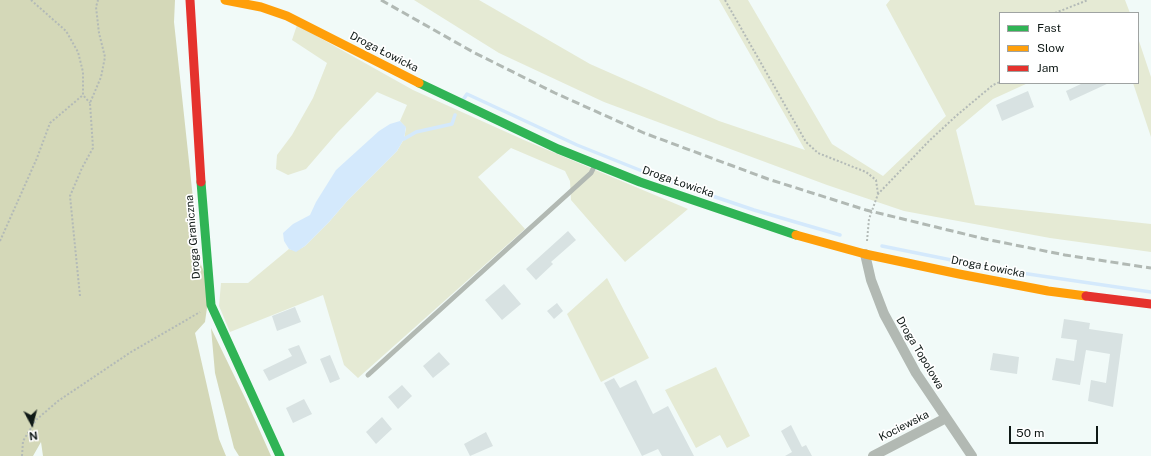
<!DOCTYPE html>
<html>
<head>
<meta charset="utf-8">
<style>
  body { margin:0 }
  #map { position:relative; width:1151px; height:456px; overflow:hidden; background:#f1faf8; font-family:"Public Sans",sans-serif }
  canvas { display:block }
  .legend { position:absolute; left:999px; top:12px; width:140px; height:72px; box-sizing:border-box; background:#fff; border:1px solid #9fa3a2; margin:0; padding:5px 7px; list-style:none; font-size:12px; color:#0f1916 }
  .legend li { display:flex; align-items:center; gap:8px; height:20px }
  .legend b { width:20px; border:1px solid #9fa3a2 }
  .north { position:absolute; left:12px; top:404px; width:40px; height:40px; -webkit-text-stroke:3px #fff; paint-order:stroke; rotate:173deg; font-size:11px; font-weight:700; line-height:16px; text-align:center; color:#0f1916 }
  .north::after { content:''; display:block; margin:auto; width:14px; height:18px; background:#0f1916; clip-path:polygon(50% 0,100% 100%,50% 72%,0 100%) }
  .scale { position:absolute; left:1009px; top:426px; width:89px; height:18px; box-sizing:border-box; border:2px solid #0f1916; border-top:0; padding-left:5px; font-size:12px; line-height:14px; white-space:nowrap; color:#0f1916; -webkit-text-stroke:3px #fff; paint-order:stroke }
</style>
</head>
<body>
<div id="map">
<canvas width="1151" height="456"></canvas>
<ul class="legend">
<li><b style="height:5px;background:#30b455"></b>Fast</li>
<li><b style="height:5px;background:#ff9f0a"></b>Slow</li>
<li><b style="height:5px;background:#e5322d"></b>Jam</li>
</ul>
<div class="north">N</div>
<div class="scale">50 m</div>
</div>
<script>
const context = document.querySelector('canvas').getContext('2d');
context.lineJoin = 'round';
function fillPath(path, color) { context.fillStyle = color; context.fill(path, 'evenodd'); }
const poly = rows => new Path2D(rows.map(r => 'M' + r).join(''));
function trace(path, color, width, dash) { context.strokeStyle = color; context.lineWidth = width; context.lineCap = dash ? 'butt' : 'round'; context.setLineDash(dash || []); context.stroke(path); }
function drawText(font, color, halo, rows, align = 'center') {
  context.font = font + ' "Public Sans",sans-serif'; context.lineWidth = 3.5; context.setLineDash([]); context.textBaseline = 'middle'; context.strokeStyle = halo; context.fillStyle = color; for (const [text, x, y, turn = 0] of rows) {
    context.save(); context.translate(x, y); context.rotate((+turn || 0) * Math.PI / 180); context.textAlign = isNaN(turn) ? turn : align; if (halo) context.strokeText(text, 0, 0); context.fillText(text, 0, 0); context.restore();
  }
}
fillPath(poly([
  [414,0,479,0,590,64,719,121,805,150,719,0,748,0,832,144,883,176,946,116,886,5,890,0,1125,0,1130,13,1000,13,1000,83,1028,83,993,99,956,130,975,205,1151,224,1151,252,1050,238,904,211,827,185,604,102,499,53],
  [297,25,413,90,524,140,688,209,625,262,571,200,570,181,565,171,511,148,478,177,525,229,358,378,344,365,323,295,230,332,219,306,221,283,248,283,289,249,296,251,305,246,329,222,348,200,397,151,404,139,406,128,400,121,407,105,377,92,337,133,306,169,288,175,276,169,277,155,292,135,313,98,327,63,292,40],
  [1138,38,1151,77,1151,137,1133,83,1138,83],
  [607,278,649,358,601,382,567,314],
  [716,367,750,436,727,448,720,435,696,448,665,390]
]), '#e5ead4');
fillPath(poly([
  [0,0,175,0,174,22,194,208,193,246,210,286,205,322,195,333,219,439,226,456,43,456,41,442,33,456,0,456],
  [211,328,247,402,271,456,239,456,234,448,215,373]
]), '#d4d8b8');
fillPath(poly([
  [400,121,406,127,404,139,397,151,348,200,329,222,305,246,296,252,289,249,284,241,283,233,293,224,310,215,316,202,336,170,379,131,390,124]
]), '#d4e9fc');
trace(poly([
  [463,100,467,94,577,145,662,179,754,210,840,235],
  [404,139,416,132,452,124,455,115],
  [882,246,1001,270,1151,292]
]), '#d4e9fc', 3.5);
fillPath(poly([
  [1083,83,1109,83,1070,101,1066,91],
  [1028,91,1034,107,1002,121,996,105],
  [568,231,576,240,551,262,553,264,536,280,526,269],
  [504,284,521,304,502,320,485,300],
  [557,303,563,311,554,319,547,311],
  [295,307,301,322,277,331,272,316],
  [1064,319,1090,323,1089,329,1123,334,1113,407,1088,401,1091,380,1106,383,1110,354,1086,350,1080,385,1052,380,1056,358,1074,361,1077,340,1061,338],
  [299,345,307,363,269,381,263,370,292,356,288,349],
  [439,352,450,364,433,378,423,366],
  [993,353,1019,357,1017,374,990,370],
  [330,355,340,379,330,383,320,359],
  [614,378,620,388,636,380,653,414,668,406,694,456,662,456,658,449,642,456,604,383],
  [402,385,412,396,398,409,388,397],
  [304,399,312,414,293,423,286,408],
  [382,417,392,429,376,444,366,432],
  [791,425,802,447,806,445,812,456,785,456,792,452,781,431],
  [486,432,493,446,470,456,464,444]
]), '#d8e2e2');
trace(poly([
  [31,0,66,31,78,52,83,72,83,95,90,103],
  [725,0,806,142,818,153,866,172,876,180,878,194],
  [1055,13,1088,0],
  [0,241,37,158,50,123,83,95],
  [867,241,869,219,878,194,929,141,956,116,993,85,1000,82],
  [80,296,70,196,82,168,93,148,90,103,101,77,105,57,99,33,96,7,98,0],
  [22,456,23,441,36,420,58,401,131,352,200,312]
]), '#b3bab7', 2, [2, 2]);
trace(poly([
  [368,375,591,173,595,165]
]), '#b2b9b3', 5);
trace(poly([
  [865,254,871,280,884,314,916,373,972,456],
  [873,456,946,418]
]), '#b2b9b3', 10);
trace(poly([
  [419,83,558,149,640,182,796,235],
  [201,182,211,305,280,456]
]), '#30b455', 9);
trace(poly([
  [225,0,261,7,287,16,419,83],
  [796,235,865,254,959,274,1048,291,1086,296]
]), '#ff9f0a', 9);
trace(poly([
  [190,0,201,182],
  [1086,296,1151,304]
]), '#e5322d', 9);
trace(poly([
  [381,0,473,52,555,93,644,133,768,179,866,210,985,239,1065,255,1151,268]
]), '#b1b9b4', 3, [8, 4]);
drawText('11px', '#0f1916', '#fff', [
  ["Droga Łowicka",384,52,27],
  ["Droga Łowicka",678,182,19],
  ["Droga Graniczna",193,237,-95],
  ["Droga Łowicka",988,267,11],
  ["Droga Topolowa",920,353,59],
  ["Kociewska",904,426,-27]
]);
</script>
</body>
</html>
